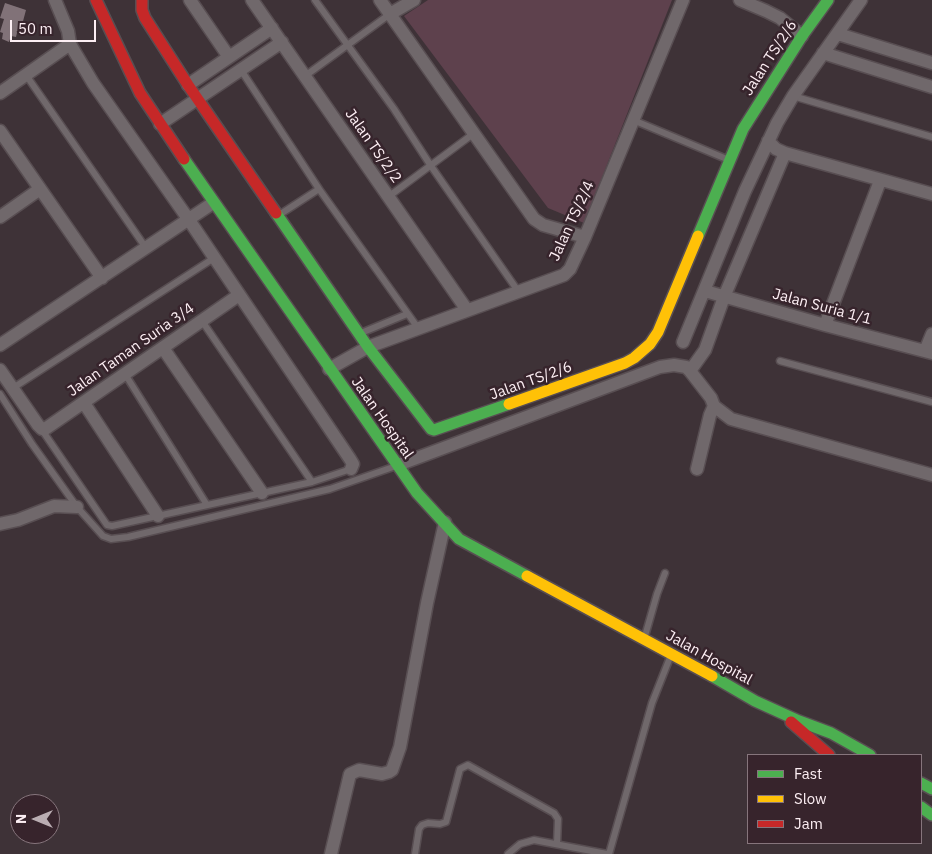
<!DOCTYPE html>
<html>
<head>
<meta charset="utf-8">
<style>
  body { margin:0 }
  #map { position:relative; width:932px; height:854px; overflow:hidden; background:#3e3237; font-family:"IBM Plex Sans",sans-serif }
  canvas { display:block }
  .legend { position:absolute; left:747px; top:754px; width:175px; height:90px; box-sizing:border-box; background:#37242c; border:1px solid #86757c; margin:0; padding:6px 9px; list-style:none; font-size:15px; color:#fdeff4 }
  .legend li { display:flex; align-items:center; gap:10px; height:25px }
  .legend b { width:25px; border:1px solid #86757c }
  .north { position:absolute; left:10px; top:794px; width:50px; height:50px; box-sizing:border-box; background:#37242c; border:1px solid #86757c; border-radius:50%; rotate:270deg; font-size:14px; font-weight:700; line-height:20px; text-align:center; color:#fdeff4 }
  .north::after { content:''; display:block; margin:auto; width:18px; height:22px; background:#baadb2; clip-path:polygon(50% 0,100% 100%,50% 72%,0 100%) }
  .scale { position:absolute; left:10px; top:20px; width:86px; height:22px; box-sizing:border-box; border:2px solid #fdeff4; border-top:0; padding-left:6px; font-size:15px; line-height:18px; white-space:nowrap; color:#fdeff4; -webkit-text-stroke:4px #37242c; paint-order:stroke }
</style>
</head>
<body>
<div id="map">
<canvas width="932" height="854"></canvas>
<ul class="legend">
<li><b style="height:6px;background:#4caf50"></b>Fast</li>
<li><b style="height:6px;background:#ffc107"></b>Slow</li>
<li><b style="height:6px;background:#c62828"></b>Jam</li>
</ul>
<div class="north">N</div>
<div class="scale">50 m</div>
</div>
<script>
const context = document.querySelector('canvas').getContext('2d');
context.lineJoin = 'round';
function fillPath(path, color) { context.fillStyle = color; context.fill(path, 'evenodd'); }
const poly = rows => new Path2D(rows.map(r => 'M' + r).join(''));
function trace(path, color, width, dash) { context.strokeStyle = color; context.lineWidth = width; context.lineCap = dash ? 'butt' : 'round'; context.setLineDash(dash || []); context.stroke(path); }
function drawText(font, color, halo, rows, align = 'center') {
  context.font = font + ' "IBM Plex Sans",sans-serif'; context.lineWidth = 5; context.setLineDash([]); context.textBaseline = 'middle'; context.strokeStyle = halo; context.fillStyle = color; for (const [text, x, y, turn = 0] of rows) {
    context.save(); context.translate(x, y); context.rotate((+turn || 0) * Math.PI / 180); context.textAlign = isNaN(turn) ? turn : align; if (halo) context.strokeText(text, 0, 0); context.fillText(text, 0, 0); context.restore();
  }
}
fillPath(poly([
  [428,0,672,0,584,223,548,208,404,16]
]), '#5e414d');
fillPath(poly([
  [5,3,26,10,22,25,19,24,16,37,11,36,9,42,2,39,3,33,0,32,4,19,0,18]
]), '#817278');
const lane = poly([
  [315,0,394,109,431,166,518,291],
  [241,70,319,189,418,328],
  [26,75,146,248],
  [305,76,390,14],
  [793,96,932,137],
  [633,120,729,160],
  [388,197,473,134],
  [279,215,319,189],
  [202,321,312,482],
  [361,333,407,314],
  [780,361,932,402],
  [125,374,207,505],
  [13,388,214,258],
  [0,394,32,444,77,507,103,536,111,539,128,537,330,489,396,466],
  [42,430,107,525,112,526,312,482,351,469],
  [645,636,657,594,665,573],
  [415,854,419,829,422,825,428,823,440,824,446,822,460,769,468,765,554,813,558,819,557,844],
  [508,854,520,844,534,840,607,854],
  [609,854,652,703,671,655]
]);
const street = poly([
  [55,0,68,31,70,44,93,83,189,220,350,459,353,464,351,469],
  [190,0,229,57],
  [252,0,467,310],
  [380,0,534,219,543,225,585,237],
  [740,0,766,11,780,18,802,36],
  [390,14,414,0],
  [838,34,932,63],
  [823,53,932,87],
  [188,85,272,28],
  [0,93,70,44],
  [160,124,282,42],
  [0,131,102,278],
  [768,141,776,149,785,153,932,194],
  [0,217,40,189],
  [705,291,825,325,932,353],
  [825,325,880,181],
  [683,342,745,191,777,123,793,96,861,0],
  [0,345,213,203],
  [163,348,262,493],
  [925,351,932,334],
  [329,369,368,347,564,275,570,269,585,237,683,0],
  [0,370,38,425,42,429,45,429,239,295],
  [690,371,705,350,724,297,785,153],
  [84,403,158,516],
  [398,465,660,367,674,365,686,367,690,371,711,398,714,406,731,419,932,475],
  [697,469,710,415,714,406],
  [0,524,18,520,54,506,77,507],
  [331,854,350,774,359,770,382,774,389,772,392,770,400,747,427,603,445,522]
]);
const fast = poly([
  [184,159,417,493,459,539,527,576],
  [276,213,368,347,431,429,434,430,509,404],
  [698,236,743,129,802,36,828,0],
  [712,676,755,701,799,721,831,733,870,755],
  [921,783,932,789],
  [921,807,932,815]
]);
const slow = poly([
  [509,404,625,363,634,358,650,344,658,332,698,236],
  [527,576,712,676]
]);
const jam = poly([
  [96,0,140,93,184,159],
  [142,0,142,10,145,18,188,85,276,213],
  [791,722,829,755]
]);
trace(lane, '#584e52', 9);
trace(street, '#584e52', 15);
trace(fast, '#584e52', 14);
trace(slow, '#584e52', 14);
trace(jam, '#584e52', 14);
trace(lane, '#70686b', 6);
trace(street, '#70686b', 12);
trace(fast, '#4caf50', 11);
trace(slow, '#ffc107', 11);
trace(jam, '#c62828', 11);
drawText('15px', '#fdeff4', '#37242c', [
  ["Jalan TS/2/6",770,58,-57],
  ["Jalan TS/2/2",373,146,55],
  ["Jalan TS/2/4",572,221,-65],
  ["Jalan Suria 1/1",822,307,15],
  ["Jalan Taman Suria 3/4",131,350,-35],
  ["Jalan TS/2/6",531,381,-20],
  ["Jalan Hospital",382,418,55],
  ["Jalan Hospital",709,658,29]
]);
</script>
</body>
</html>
